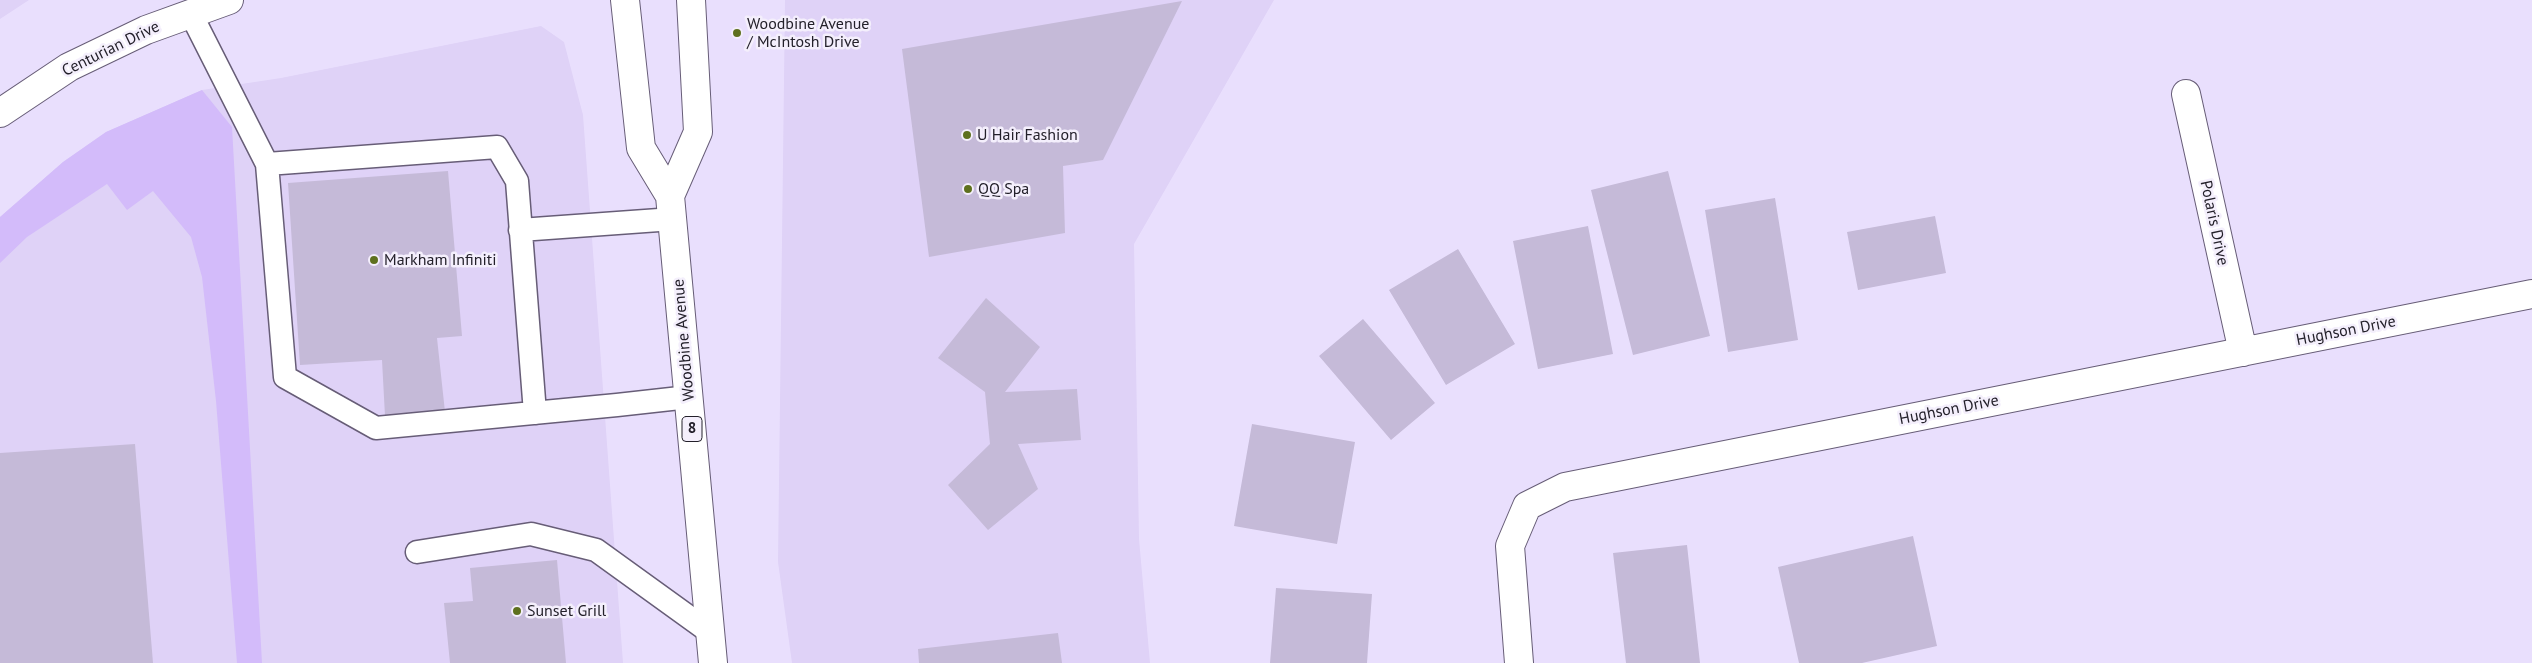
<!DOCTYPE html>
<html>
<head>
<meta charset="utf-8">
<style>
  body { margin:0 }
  canvas { display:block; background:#e9dffd }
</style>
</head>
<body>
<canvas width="2532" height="663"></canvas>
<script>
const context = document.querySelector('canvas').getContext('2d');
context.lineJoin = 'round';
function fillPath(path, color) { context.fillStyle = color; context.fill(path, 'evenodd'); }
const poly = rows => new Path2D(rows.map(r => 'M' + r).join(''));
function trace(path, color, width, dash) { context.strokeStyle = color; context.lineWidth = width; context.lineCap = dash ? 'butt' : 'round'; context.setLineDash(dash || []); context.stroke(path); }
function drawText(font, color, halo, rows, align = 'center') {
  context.font = font + ' "PT Sans",sans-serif'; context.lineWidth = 5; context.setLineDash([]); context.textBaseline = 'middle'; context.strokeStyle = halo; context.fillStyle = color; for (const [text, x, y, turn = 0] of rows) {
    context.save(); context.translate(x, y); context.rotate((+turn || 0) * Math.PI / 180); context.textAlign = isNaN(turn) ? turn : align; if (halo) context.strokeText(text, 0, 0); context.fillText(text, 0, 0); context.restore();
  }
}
fillPath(poly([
  [0,0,29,0,0,19],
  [785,0,1274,0,1134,244,1139,539,1150,663,792,663,778,562],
  [541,26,564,42,583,115,623,663,0,663,0,217,63,162,106,132,202,90,281,78]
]), '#dfd2f7');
fillPath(poly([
  [202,90,232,127,262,663,237,663,216,401,202,277,191,237,153,191,127,210,107,184,27,237,0,263,0,217,63,162,106,132]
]), '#d3bbfa');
fillPath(poly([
  [1182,1,1103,160,1063,166,1065,233,929,257,902,49],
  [448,171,462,336,437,338,445,412,385,416,382,360,300,365,288,183],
  [1668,171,1710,336,1633,355,1591,190],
  [1775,198,1798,340,1728,352,1705,210],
  [1935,216,1946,273,1858,290,1847,232],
  [1588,226,1613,354,1538,369,1513,241],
  [1458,249,1515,344,1446,385,1389,290],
  [986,298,1040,347,1005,392,1077,389,1081,440,1018,444,1038,489,988,530,948,485,990,444,985,392,938,358],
  [1363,319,1435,403,1391,440,1319,356],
  [1252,424,1355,442,1337,544,1234,526],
  [135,444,153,663,0,663,0,453],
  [1913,536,1937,646,1862,663,1799,663,1778,567],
  [1687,545,1700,663,1626,663,1613,553],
  [557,560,566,663,450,663,444,603,473,601,470,568],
  [1276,588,1372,594,1367,663,1270,663],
  [1058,633,1062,663,919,663,918,649]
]), '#c5bad8');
const service = poly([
  [191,14,267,164],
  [520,230,673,219],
  [535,413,517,181,497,147,267,164,285,377,376,428,617,405,689,397],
  [417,552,531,534,596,550,711,633]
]);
const minor = poly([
  [2186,94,2243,352],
  [1519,663,1510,546,1527,506,1565,487,2532,294]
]);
const tertiary = poly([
  [0,113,69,67,146,30,229,0]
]);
const primary = poly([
  [625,0,641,148,670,196,713,663],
  [670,196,698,132,691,0]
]);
trace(service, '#675d77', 25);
trace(minor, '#675d77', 30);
trace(tertiary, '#675d77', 30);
trace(primary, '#675d77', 30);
trace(service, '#fff', 22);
trace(minor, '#fff', 28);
trace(tertiary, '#fff', 28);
trace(primary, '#fff', 28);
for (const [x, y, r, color] of [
  [737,33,5,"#5e701e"],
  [967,135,5,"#5e701e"],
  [968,189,5,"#5e701e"],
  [374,260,5,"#5e701e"],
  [517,611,5,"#5e701e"]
]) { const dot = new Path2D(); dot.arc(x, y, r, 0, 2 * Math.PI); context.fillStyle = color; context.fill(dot); trace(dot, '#f4effc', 2); }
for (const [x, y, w] of [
  [692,429,20]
]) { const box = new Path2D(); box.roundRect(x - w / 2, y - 12.5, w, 25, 4); context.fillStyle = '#f4effc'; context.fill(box); trace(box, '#23202a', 1); }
drawText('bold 15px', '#23202a', null, [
  ["8",692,429]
]);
drawText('16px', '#23202a', '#f4effc', [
  ["Woodbine Avenue",747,24],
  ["/ McIntosh Drive",747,42],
  ["U Hair Fashion",977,135],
  ["QQ Spa",978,189],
  ["Markham Infiniti",384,260],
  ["Sunset Grill",527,611]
], 'left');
drawText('16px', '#23202a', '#f4effc', [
  ["Centurian Drive",111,49,-26],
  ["Polaris Drive",2214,223,78],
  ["Hughson Drive",2346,331,-11],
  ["Woodbine Avenue",684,340,-95],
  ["Hughson Drive",1949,410,-11]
]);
</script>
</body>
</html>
